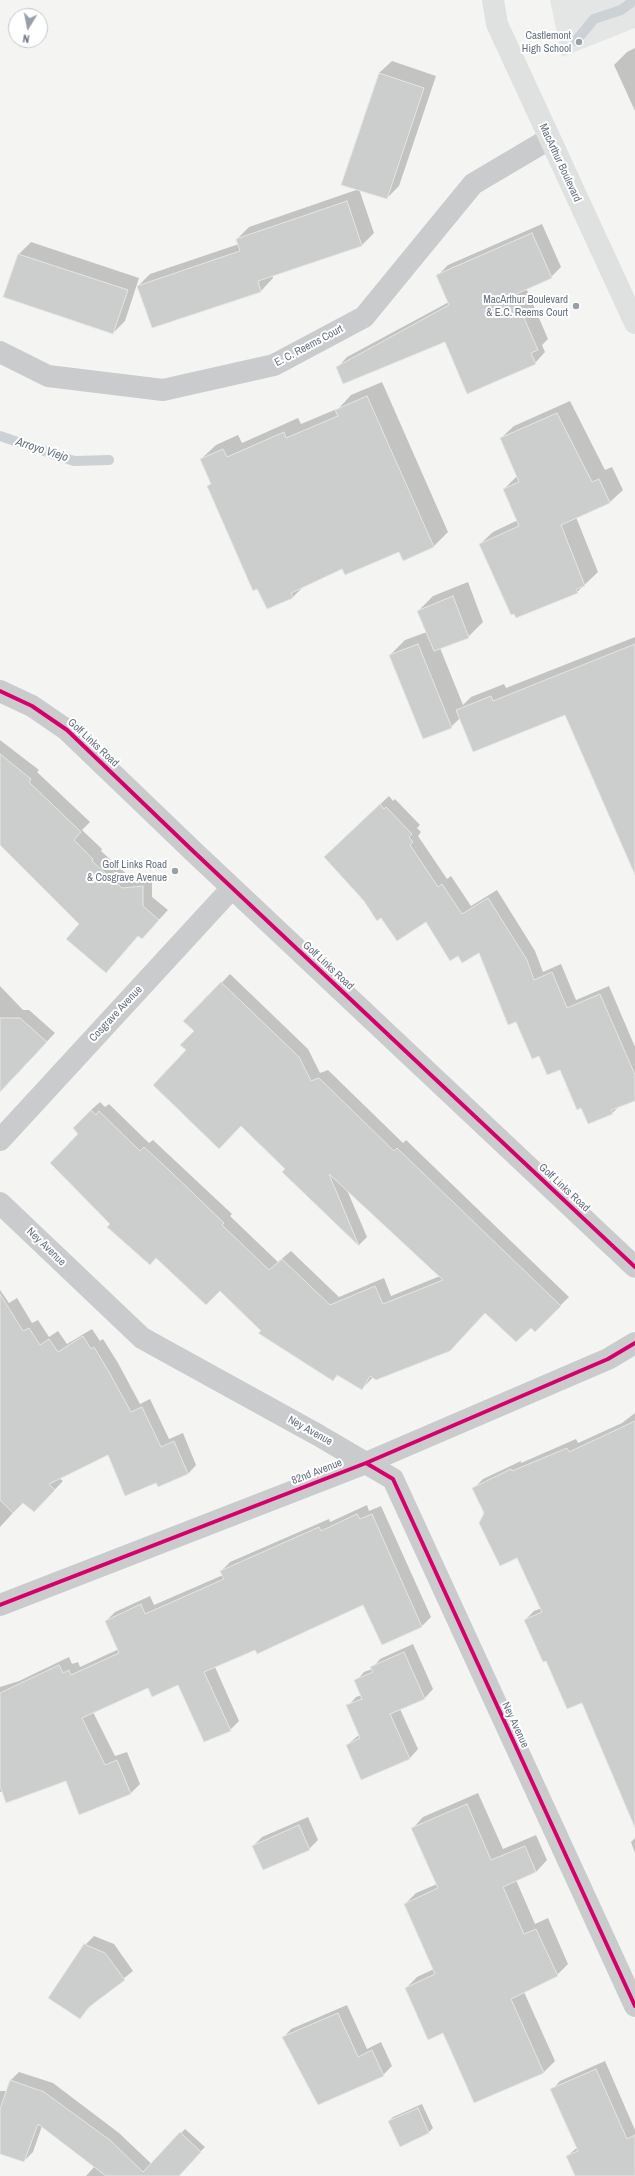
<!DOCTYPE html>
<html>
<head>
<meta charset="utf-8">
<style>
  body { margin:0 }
  #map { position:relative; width:635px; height:2176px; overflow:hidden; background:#f4f5f3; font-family:"Archivo Narrow",sans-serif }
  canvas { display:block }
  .north { position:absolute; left:8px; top:8px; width:40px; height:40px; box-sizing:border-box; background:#fff; border:1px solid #c2c7cd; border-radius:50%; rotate:190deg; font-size:11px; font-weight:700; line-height:16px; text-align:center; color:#667281 }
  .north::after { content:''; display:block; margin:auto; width:14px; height:18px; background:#98a0a9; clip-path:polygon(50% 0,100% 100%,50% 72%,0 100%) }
</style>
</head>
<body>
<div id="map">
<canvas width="635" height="2176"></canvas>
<div class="north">N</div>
</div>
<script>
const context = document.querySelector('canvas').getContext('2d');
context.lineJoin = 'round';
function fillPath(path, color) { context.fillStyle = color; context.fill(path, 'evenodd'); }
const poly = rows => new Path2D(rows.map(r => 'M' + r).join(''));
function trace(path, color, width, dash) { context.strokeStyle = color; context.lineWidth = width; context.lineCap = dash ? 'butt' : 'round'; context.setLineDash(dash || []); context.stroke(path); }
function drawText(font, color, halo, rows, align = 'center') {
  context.font = font + ' "Archivo Narrow",sans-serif'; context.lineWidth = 4; context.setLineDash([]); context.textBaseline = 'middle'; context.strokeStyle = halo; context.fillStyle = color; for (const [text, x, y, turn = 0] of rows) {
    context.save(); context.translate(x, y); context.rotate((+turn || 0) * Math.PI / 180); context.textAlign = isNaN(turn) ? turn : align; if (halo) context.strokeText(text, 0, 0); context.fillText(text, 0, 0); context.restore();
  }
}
fillPath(poly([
  [550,0,635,0,635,28,562,57]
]), '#e4e6e6');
fillPath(poly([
  [635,48,635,111,614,65,627,52],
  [392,61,436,76,399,186,387,198,379,73],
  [359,189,374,233,362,245,272,275,273,278,261,291,152,327,138,286,150,274,239,244,237,239,249,227],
  [542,224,561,267,551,277,526,288,548,339,542,345,545,352,535,363,445,341,337,368,347,357,449,302,438,275,448,265],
  [31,242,139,278,125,321,113,333,5,297,19,254],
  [382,382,448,532,433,547,399,550,342,568,303,587,293,597,267,608,208,486,212,483,201,459,216,445,238,435,242,443,298,418,301,424,339,408,351,395],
  [570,401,605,470,612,467,623,490,610,502,576,517,598,572,577,592,480,544,493,532,518,520,504,489,517,476,501,438,514,426],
  [468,582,483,622,468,637,440,648,463,705,471,697,504,684,506,688,635,637,635,839,565,713,460,718,451,727,390,655,405,640,427,632,418,611,433,596],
  [0,740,39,770,37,772,90,822,82,830,102,849,101,851,132,879,152,877,152,897,168,910,142,938,139,935,106,972,81,924,0,844],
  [389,796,393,801,395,799,420,825,417,828,421,832,418,836,447,879,451,876,471,906,497,890,535,951,543,972,561,964,576,1000,609,986,635,1047,635,1100,620,1106,612,1113,561,1068,539,1055,479,951,459,955,426,921,334,848],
  [230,974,308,1049,320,1073,328,1070,403,1143,406,1140,569,1297,535,1330,531,1326,485,1312,373,1377,362,1389,338,1375,333,1380,262,1331,220,1290,157,1257,112,1224,80,1134,91,1110,100,1102,105,1107,109,1104,149,1143,153,1140,232,1214,230,1216,278,1262,291,1251,339,1297,384,1278,391,1296,440,1276,347,1190,367,1237,359,1245,283,1172,287,1169,187,1050,195,1031,185,1021],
  [0,986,23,1010,29,1010,55,1033,14,1076,0,1079],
  [0,1290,9,1303,17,1298,32,1323,38,1320,49,1337,58,1331,67,1344,92,1329,100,1341,103,1339,118,1363,140,1404,150,1399,169,1439,183,1433,196,1465,188,1474,157,1481,108,1454,59,1478,63,1481,34,1511,23,1502,0,1527],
  [635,1413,635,1825,583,1702,547,1660,525,1620,534,1611,542,1608,518,1556,485,1513,474,1488,483,1479,521,1461,521,1463,576,1439,578,1443,622,1423],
  [367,1505,369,1511,381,1506,431,1617,422,1626,382,1644,364,1604,215,1667,239,1721,230,1730,178,1684,148,1687,93,1712,115,1756,127,1752,140,1784,131,1793,80,1814,67,1780,0,1792,0,1687,19,1681,69,1657,72,1664,78,1662,80,1667,119,1649,106,1621,115,1612,150,1596,154,1605,223,1575,221,1571,230,1562,329,1519,330,1522],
  [413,1644,433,1689,425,1698,400,1709,418,1749,410,1758,362,1779,347,1745,360,1734,348,1706,356,1697,362,1695,356,1681,364,1672,372,1669,380,1659],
  [478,1793,503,1849,536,1835,547,1860,536,1872,516,1880,535,1924,548,1918,568,1964,557,1975,524,1992,555,2061,544,2072,475,2102,444,2032,406,1988,417,1977,434,1969,405,1904,416,1893,437,1884,412,1829,423,1817],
  [308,1817,318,1840,309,1849,253,1846,262,1837],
  [635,1838,635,1853,631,1842],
  [94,1936,114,1944,133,1971,94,2002,80,2018,85,1945],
  [347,2005,367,2049,381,2042,392,2066,383,2075,283,2038,291,2029],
  [605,2061,635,2130,635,2176,576,2176,567,2156,578,2147,552,2090,560,2081],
  [19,2072,53,2083,119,2133,159,2171,154,2176,86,2176,95,2166,42,2126,33,2152,24,2161,0,2153,0,2091,7,2091,11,2080],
  [422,2104,433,2128,429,2132,389,2121,393,2117],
  [185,2129,205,2147,181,2172,162,2153]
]), '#0003');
trace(poly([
  [576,41,594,19,621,10,635,0],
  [0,436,74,461,109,460]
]), '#cbd1d4', 10);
const building = poly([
  [379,73,424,88,387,199,341,185,379,73],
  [347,201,362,246,258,281,261,292,152,328,137,286,240,251,236,239,347,201],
  [532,233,552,278,514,295,538,350,531,353,536,364,467,394,445,342,343,384,336,367,449,305,436,275,532,233],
  [18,254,128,290,113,334,3,297,18,254],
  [367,396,434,547,403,561,399,552,345,575,342,569,291,593,293,598,267,609,257,589,253,591,207,486,211,484,200,459,223,449,227,457,284,432,286,438,338,416,335,410,367,396],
  [557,413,592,482,599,479,610,503,561,525,585,586,576,589,578,593,516,618,514,614,511,615,479,544,519,526,503,489,519,482,500,438,557,413],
  [453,596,469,638,434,651,417,611,453,596],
  [418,644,452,728,423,739,389,655,418,644],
  [635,644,635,875,565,715,473,752,456,710,491,696,493,701,635,644],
  [0,754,31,779,29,782,81,832,74,840,93,859,92,861,122,888,143,886,143,906,159,920,142,939,138,936,106,973,66,939,79,924,0,845,0,754],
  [380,804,384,809,386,807,412,834,409,837,413,842,410,845,438,887,442,884,462,914,488,898,527,960,534,980,552,972,567,1008,600,994,635,1075,635,1101,611,1110,613,1114,588,1124,581,1108,577,1110,560,1070,547,1075,539,1056,532,1059,516,1022,508,1025,479,953,462,963,458,956,450,961,426,922,397,941,381,918,377,921,364,901,324,857,380,804],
  [221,982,299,1057,311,1081,319,1078,394,1151,397,1148,561,1306,535,1332,531,1328,516,1342,485,1313,450,1351,376,1380,370,1376,362,1390,337,1375,333,1381,258,1333,261,1331,220,1291,206,1305,156,1258,150,1265,107,1227,110,1224,50,1163,78,1134,73,1128,91,1110,96,1115,99,1111,140,1151,144,1147,170,1171,224,1223,222,1225,269,1270,282,1259,330,1305,375,1286,383,1304,443,1280,329,1174,359,1246,282,1172,285,1169,241,1126,219,1149,153,1085,186,1050,180,1045,194,1031,183,1021,221,982],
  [0,1018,20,1018,47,1042,0,1092,0,1018],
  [0,1294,23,1331,29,1328,40,1345,49,1339,58,1352,83,1336,91,1349,94,1347,109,1372,131,1412,142,1407,161,1447,174,1441,188,1474,158,1487,156,1483,125,1496,108,1455,49,1484,55,1490,34,1512,23,1503,13,1513,0,1500,0,1294],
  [635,1421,635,1828,582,1703,567,1709,546,1661,543,1662,524,1620,542,1612,517,1558,500,1566,479,1523,484,1513,472,1488,511,1469,512,1471,567,1448,569,1452,635,1421],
  [357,1514,360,1519,372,1514,422,1627,382,1645,363,1605,257,1654,255,1650,204,1672,231,1731,204,1742,178,1685,152,1697,148,1688,82,1718,105,1765,117,1760,131,1794,79,1815,66,1781,6,1803,0,1786,0,1693,59,1665,63,1673,69,1670,71,1675,119,1653,105,1621,141,1604,145,1614,224,1579,220,1571,319,1527,321,1531,357,1514],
  [404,1652,425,1699,390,1714,410,1759,361,1780,346,1745,360,1738,346,1705,362,1699,354,1680,373,1672,370,1667,404,1652],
  [467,1804,491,1860,525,1846,536,1872,503,1887,524,1934,536,1929,558,1976,511,1999,544,2073,474,2103,443,2033,428,2040,405,1988,435,1974,404,1904,438,1888,411,1828,467,1804],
  [299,1825,310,1850,263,1870,252,1846,299,1825],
  [84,1944,105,1953,125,1980,89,2007,80,2019,48,1998,84,1944],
  [338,2013,358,2057,372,2050,384,2076,318,2105,282,2037,338,2013],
  [596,2069,627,2139,635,2135,635,2176,575,2176,566,2156,578,2151,550,2089,596,2069],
  [10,2080,44,2092,111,2141,143,2172,180,2132,201,2152,179,2176,106,2176,38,2124,24,2162,0,2154,0,2109,10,2080],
  [418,2108,429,2133,400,2147,388,2121,418,2108]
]);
fillPath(building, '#cccece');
trace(building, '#e4e4e3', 1);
trace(poly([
  [0,352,48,376,163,390,274,365,364,317,473,184,549,139],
  [0,1140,232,888],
  [0,1203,142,1338,318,1435,393,1479,635,2006],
  [0,1605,366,1463,608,1359,635,1343]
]), '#cacbcd', 22);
trace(poly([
  [0,691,32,706,67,730,194,852,635,1267]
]), '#cacbcd', 22);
trace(poly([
  [493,0,497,24,635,323]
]), '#dfe0e0', 22);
trace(poly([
  [0,691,32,706,67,730,194,852,635,1267],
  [366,1463,393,1479,635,2006],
  [0,1605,366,1463,608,1359,635,1343]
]), '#d6006c', 4);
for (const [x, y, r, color] of [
  [579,42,4,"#98a0a9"],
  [576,306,4,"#98a0a9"],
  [175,871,4,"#98a0a9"]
]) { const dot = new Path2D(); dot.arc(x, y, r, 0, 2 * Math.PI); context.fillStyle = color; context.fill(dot); trace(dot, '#fff', 1.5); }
drawText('11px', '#667281', '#fff', [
  ["Castlemont",571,36],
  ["High School",571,49],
  ["MacArthur Boulevard",568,300],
  ["& E.C. Reems Court",568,313],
  ["Golf Links Road",167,865],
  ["& Cosgrave Avenue",167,878]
], 'right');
drawText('11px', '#667281', '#fff', [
  ["MacArthur Boulevard",560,163,65],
  ["E. C. Reems Court",309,346,-28],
  ["Golf Links Road",93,743,43],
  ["Golf Links Road",328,966,43],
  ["Cosgrave Avenue",116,1014,-47],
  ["Golf Links Road",564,1188,43],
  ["Ney Avenue",46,1247,44],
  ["Ney Avenue",310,1431,29],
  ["82nd Avenue",317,1472,-21],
  ["Ney Avenue",515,1725,65]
]);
drawText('italic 12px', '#63737e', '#fff', [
  ["Arroyo Viejo",42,450,18]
]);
</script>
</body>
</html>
